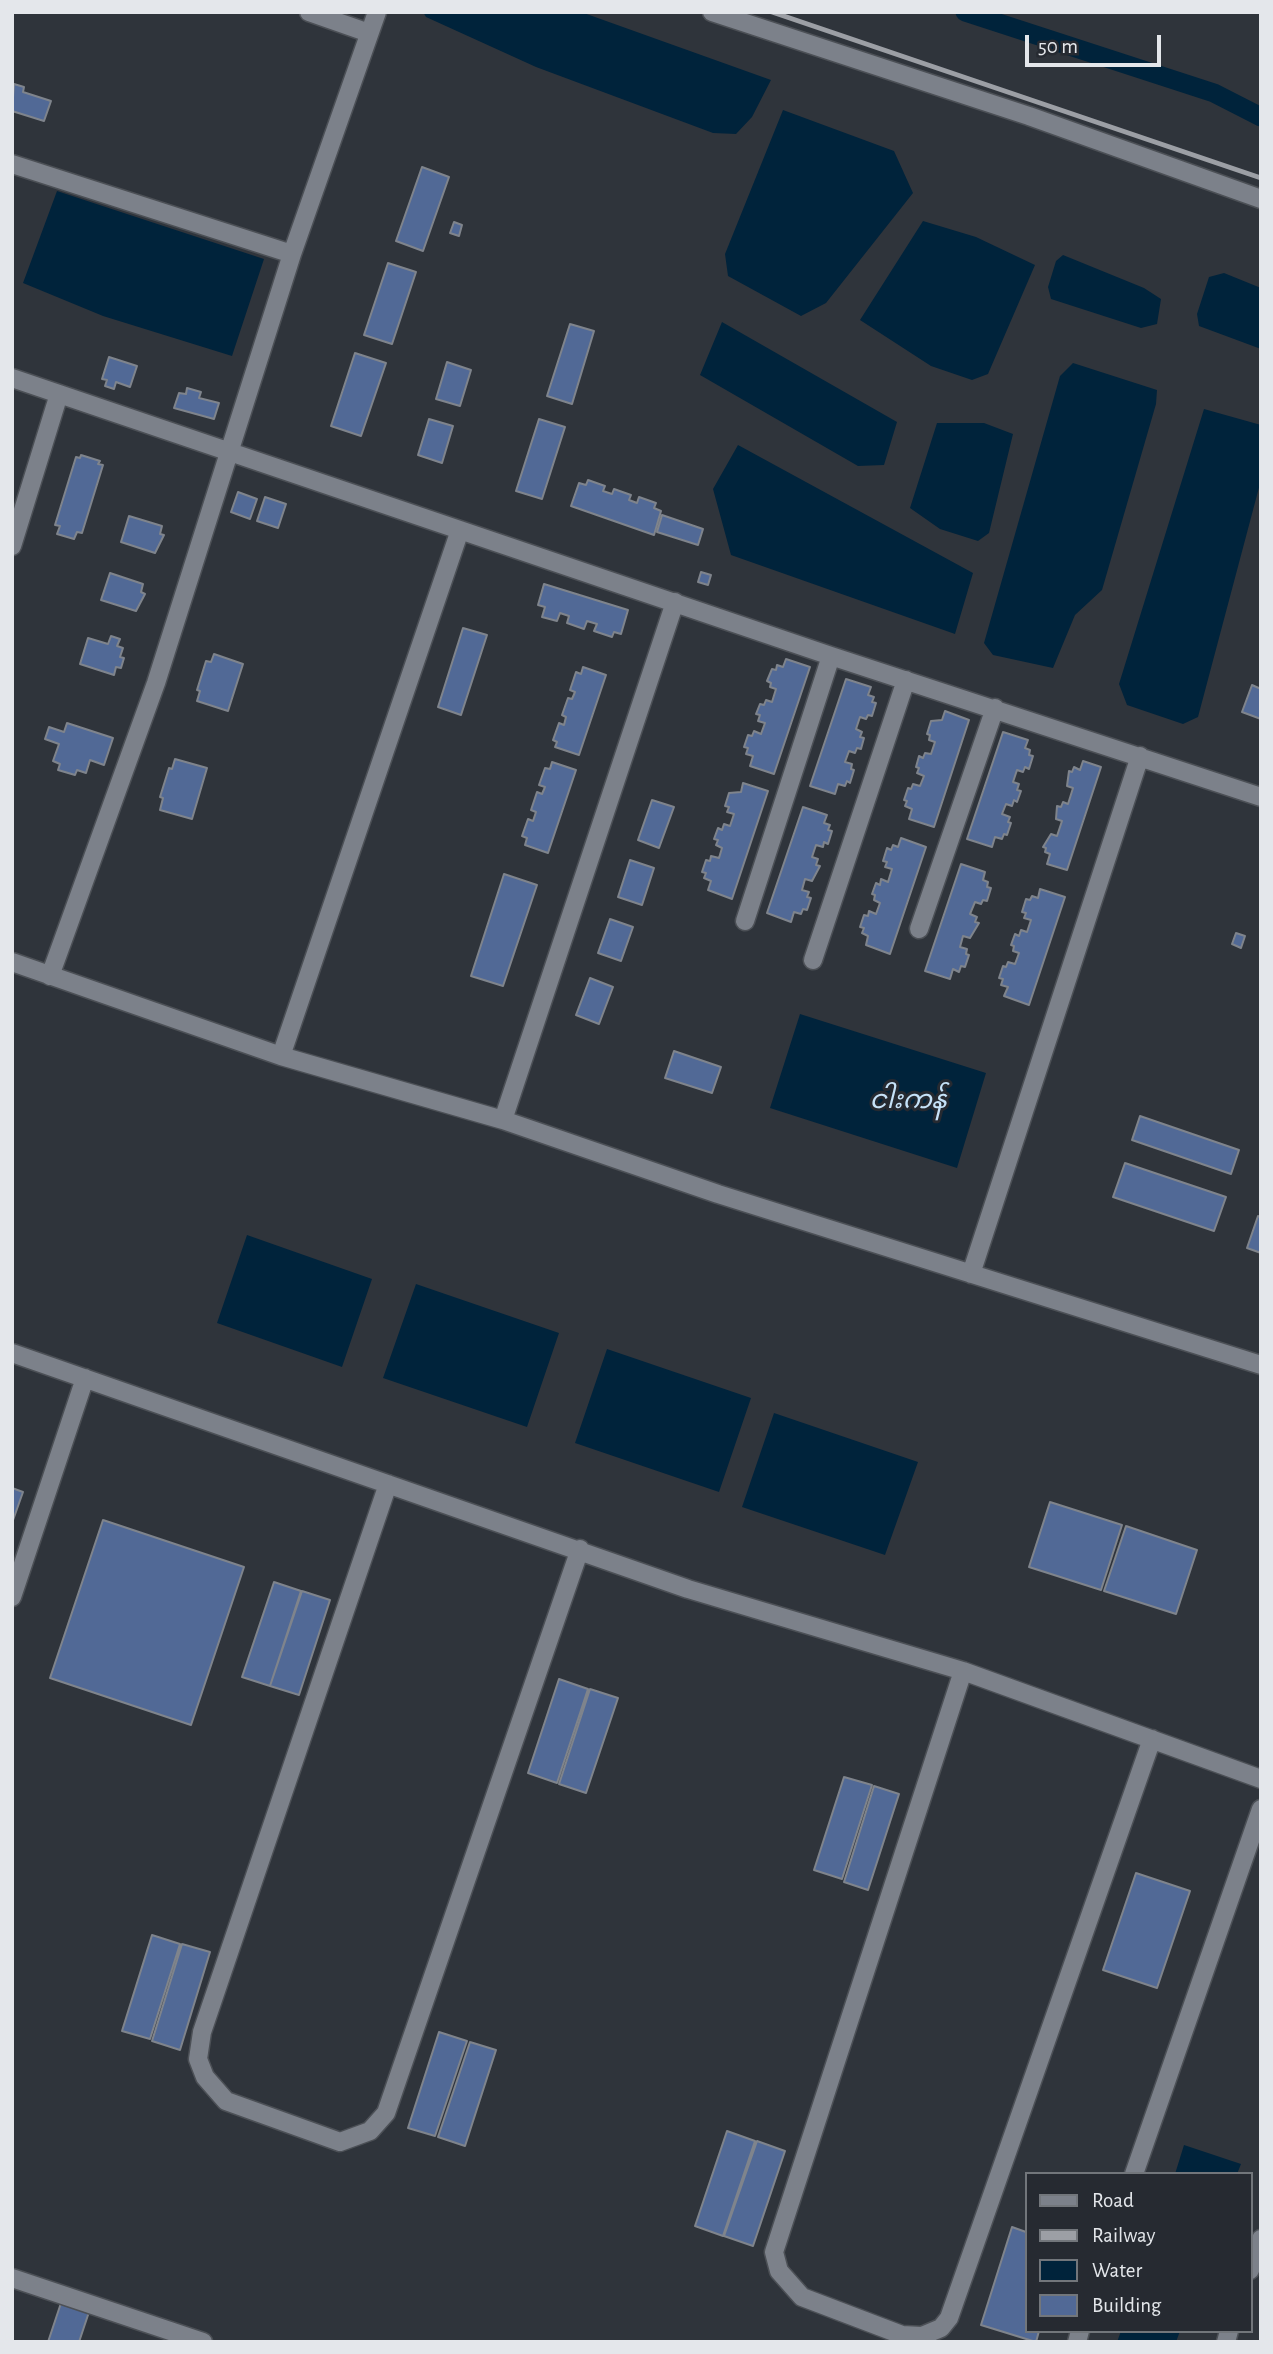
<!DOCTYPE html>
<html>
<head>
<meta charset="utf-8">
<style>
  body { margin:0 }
  #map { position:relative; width:1273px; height:2354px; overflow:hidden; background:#2f343b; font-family:"Alegreya Sans",sans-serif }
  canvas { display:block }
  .frame { position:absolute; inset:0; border:14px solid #e4e7eb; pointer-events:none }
  .legend { position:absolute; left:1025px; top:2172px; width:228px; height:161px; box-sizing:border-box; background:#262a31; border:2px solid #72767b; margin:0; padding:9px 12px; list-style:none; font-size:21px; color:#e4e7eb }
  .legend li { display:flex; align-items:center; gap:14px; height:35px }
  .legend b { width:35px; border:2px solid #72767b }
  .scale { position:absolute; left:1025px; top:35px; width:136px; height:32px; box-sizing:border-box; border:4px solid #e4e7eb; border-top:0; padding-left:9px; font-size:21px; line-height:24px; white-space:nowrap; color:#e4e7eb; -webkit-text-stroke:5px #262a31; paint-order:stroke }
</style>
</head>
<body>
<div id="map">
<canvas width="1273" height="2354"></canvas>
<div class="frame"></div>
<ul class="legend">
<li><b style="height:9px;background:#7c818a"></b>Road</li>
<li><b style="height:9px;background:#9c9fa5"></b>Railway</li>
<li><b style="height:19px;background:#00233b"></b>Water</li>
<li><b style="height:19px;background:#516996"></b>Building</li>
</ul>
<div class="scale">50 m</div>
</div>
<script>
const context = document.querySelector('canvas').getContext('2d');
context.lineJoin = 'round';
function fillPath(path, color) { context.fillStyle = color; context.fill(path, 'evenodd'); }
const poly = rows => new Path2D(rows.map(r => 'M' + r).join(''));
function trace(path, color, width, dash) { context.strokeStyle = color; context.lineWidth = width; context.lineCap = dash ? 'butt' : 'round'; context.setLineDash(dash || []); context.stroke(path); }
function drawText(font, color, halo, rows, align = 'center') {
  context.font = font + ' "Alegreya Sans","Noto Sans Myanmar",sans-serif'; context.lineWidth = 6; context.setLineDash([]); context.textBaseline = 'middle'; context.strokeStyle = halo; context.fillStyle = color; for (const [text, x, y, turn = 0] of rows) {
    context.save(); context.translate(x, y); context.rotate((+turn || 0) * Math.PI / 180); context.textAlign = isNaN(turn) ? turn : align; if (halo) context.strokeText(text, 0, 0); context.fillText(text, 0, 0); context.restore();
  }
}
fillPath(poly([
  [423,12,581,12,771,80,752,117,736,134,713,133,536,67,426,17],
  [783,110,894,151,913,193,826,303,801,316,728,276,725,254],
  [57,191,264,259,232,356,103,316,23,283],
  [923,221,976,237,1035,265,988,374,972,380,931,366,860,320],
  [1063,255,1144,288,1161,299,1157,324,1141,328,1051,299,1048,287,1056,261],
  [1224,273,1261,288,1261,349,1199,326,1197,314,1209,277],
  [722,322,897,422,884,465,858,466,700,375],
  [1073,363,1157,390,1156,404,1102,590,1075,615,1053,668,993,655,984,643,1060,376],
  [1204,409,1261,425,1261,480,1198,717,1183,724,1127,705,1119,684],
  [937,423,984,423,1013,434,989,533,978,541,940,529,910,508],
  [738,445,973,573,955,634,731,555,713,489],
  [800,1014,986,1073,957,1168,770,1108],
  [247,1235,372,1279,342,1367,217,1323],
  [416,1284,559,1333,527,1427,383,1378],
  [607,1349,751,1398,719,1492,575,1443],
  [774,1413,918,1462,885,1555,742,1507],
  [1184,2145,1241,2164,1237,2174,1175,2174],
  [1121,2331,1180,2331,1176,2342,1117,2342]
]), '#00233b');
trace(poly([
  [965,12,1214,93,1261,117]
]), '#00233b', 19);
const building = poly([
  [14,84,24,87,23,92,51,101,44,121,12,111,14,84],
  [422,167,449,177,423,251,396,241,422,167],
  [454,222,462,225,459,236,450,233,454,222],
  [388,263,416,272,392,344,364,335,388,263],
  [570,324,594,331,572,404,547,396,570,324],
  [355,353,386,363,361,436,331,426,355,353],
  [109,357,137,366,130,387,116,382,114,389,105,386,107,380,102,379,109,357],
  [447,362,471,370,460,406,436,399,447,362],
  [187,388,201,392,199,398,219,403,214,419,174,408,179,393,186,394,187,388],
  [429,419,453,426,442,463,418,455,429,419],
  [539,419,565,427,542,499,516,491,539,419],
  [81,455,100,461,98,464,103,465,82,533,77,532,74,539,57,534,60,526,55,525,76,457,80,458,81,455],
  [588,480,605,486,603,491,612,494,614,489,631,495,629,500,637,503,639,497,656,503,654,508,661,511,654,535,571,506,579,483,586,485,588,480],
  [238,492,257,499,250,519,231,512,238,492],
  [265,497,286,504,278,528,257,521,265,497],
  [662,515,703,529,698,545,657,532,662,515],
  [129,516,162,526,160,534,164,535,155,553,121,542,129,516],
  [701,572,711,575,708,585,698,582,701,572],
  [110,573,143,584,141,592,145,594,136,611,101,600,110,573],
  [544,584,628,610,621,634,614,632,612,637,594,631,597,624,587,621,584,629,567,623,569,616,560,613,557,621,542,617,545,607,538,605,544,584],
  [463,628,487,635,461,715,438,707,463,628],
  [111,636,120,639,117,646,123,648,120,657,124,658,121,668,116,667,114,675,80,664,88,638,108,644,111,636],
  [214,654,243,664,228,711,197,701,200,691,197,690,206,661,211,662,214,654],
  [786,659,810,667,774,774,750,766,753,756,746,754,748,748,744,747,748,735,752,736,754,731,761,734,765,723,758,721,760,715,756,714,760,704,764,705,766,700,772,702,776,689,770,687,771,683,767,681,772,669,776,670,777,665,783,667,786,659],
  [583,667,606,675,579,755,555,747,557,742,553,740,559,723,564,725,566,717,562,715,568,698,572,699,575,692,570,690,576,672,581,674,583,667],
  [846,679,871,687,868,695,874,697,872,702,876,703,872,716,868,715,866,719,860,717,856,729,862,732,860,737,864,738,861,749,857,748,855,753,849,751,845,762,852,764,851,769,854,770,850,783,847,781,845,786,838,784,835,794,810,786,846,679],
  [1252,685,1261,689,1261,719,1242,712,1252,685],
  [945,711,969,720,934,827,909,819,912,809,905,806,907,801,904,800,908,788,911,789,913,784,920,786,924,776,917,773,919,768,916,767,919,756,923,758,925,753,931,754,935,742,929,740,930,735,927,734,931,721,942,720,945,711],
  [67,723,113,738,104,765,90,760,86,773,77,770,75,775,58,770,60,764,53,761,59,744,45,739,49,727,64,732,67,723],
  [1003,732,1028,740,1025,748,1030,750,1029,755,1033,756,1029,769,1025,767,1023,772,1017,770,1013,782,1019,784,1017,790,1021,791,1017,802,1014,800,1012,806,1006,804,1002,814,1010,817,1008,822,1011,823,1007,835,1004,834,1002,839,995,837,992,847,967,839,1003,732],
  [175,759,207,768,192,819,160,810,163,798,160,797,169,768,172,769,175,759],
  [1083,761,1101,767,1067,870,1047,864,1050,854,1045,852,1046,848,1043,847,1051,834,1057,836,1062,821,1056,819,1057,806,1061,807,1063,802,1068,804,1073,788,1067,786,1069,771,1072,772,1074,767,1080,770,1083,761],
  [552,762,576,770,548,853,525,845,527,838,522,836,528,819,533,821,536,812,531,810,537,792,542,794,545,787,539,785,545,768,550,769,552,762],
  [743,783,768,791,732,899,708,890,711,881,704,878,706,873,702,872,706,860,710,861,711,856,719,858,722,848,716,845,718,840,714,839,718,828,722,830,724,824,730,826,734,814,727,812,729,807,725,806,729,793,741,792,743,783],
  [652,800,674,807,659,848,638,840,652,800],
  [803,807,827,815,824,823,830,825,828,830,832,831,828,844,824,842,823,847,816,845,812,857,818,859,816,865,820,866,812,881,805,879,802,890,809,892,807,897,811,898,807,910,803,909,801,914,794,912,791,922,767,913,803,807],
  [901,838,926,847,890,954,866,945,868,936,862,933,864,928,860,927,864,915,868,916,869,911,876,914,880,903,874,900,875,895,872,894,876,883,880,885,881,879,888,882,892,869,885,867,887,862,883,861,887,848,891,850,893,845,898,847,901,838],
  [630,860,654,868,642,905,618,897,630,860],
  [961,864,985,872,983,880,988,882,987,887,991,888,987,901,983,900,981,904,975,902,970,914,977,917,975,922,979,923,970,938,963,936,960,947,967,949,966,954,969,955,965,967,961,966,959,972,953,969,950,979,925,971,961,864],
  [504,874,537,885,503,986,471,976,504,874],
  [1040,889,1065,897,1029,1005,1004,996,1008,987,1001,985,1003,979,999,978,1003,966,1006,967,1008,962,1015,964,1019,953,1013,951,1014,946,1011,945,1015,934,1019,936,1021,930,1027,932,1031,920,1024,918,1026,913,1022,912,1026,899,1030,900,1032,896,1038,898,1040,889],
  [610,919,633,927,621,961,598,953,610,919],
  [1236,933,1245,936,1241,948,1232,944,1236,933],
  [590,978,613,987,599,1024,576,1015,590,978],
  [674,1051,721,1067,712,1093,665,1078,674,1051],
  [1140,1116,1239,1150,1231,1174,1132,1140,1140,1116],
  [1125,1163,1226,1197,1214,1231,1113,1197,1125,1163],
  [1258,1216,1261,1217,1261,1253,1247,1248,1258,1216],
  [12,1488,23,1492,12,1523,12,1488],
  [1050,1502,1122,1525,1101,1590,1029,1567,1050,1502],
  [103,1520,244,1567,191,1725,50,1678,103,1520],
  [1126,1526,1197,1550,1176,1614,1104,1591,1126,1526],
  [274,1582,301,1591,270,1686,242,1677,274,1582],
  [302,1591,330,1600,299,1695,270,1686,302,1591],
  [559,1679,588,1689,557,1783,528,1773,559,1679],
  [590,1689,618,1698,586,1793,559,1784,590,1689],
  [844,1777,872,1785,842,1879,814,1870,844,1777],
  [874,1786,899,1794,868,1890,844,1882,874,1786],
  [1136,1873,1190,1891,1157,1988,1103,1970,1136,1873],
  [152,1935,180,1944,150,2039,122,2031,152,1935],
  [182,1944,210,1952,180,2050,152,2041,182,1944],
  [439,2032,467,2041,435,2136,408,2128,439,2032],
  [470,2042,496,2050,465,2146,438,2137,470,2042],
  [727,2131,755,2141,723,2236,695,2226,727,2131],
  [757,2141,785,2151,753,2246,724,2236,757,2141],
  [1012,2227,1026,2232,1026,2331,1039,2331,1036,2342,981,2325,1012,2227],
  [61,2303,89,2312,79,2342,48,2342,61,2303]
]);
fillPath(building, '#516996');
trace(building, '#7f848c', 2);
const minor = poly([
  [309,12,369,33],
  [712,12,1029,116,1261,199],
  [12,164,292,254],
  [12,378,831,656,1261,797],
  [12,546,59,394],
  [745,921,831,656],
  [919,929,995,708],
  [813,960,906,680],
  [12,962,281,1056,503,1120,718,1194,1261,1365],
  [50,976,156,683,292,254,377,12],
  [281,1056,460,530],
  [503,1120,675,602],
  [971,1274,1140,756],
  [12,1353,688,1589,963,1671,1261,1779],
  [388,1484,202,2032,198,2059,205,2077,226,2101,340,2142,370,2131,386,2113,580,1549],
  [12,1597,85,1378],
  [963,1671,774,2252,779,2271,802,2297,902,2335,922,2336,941,2328,949,2318,1152,1739],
  [1134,2174,1261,1809],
  [1250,2270,1261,2239],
  [12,2278,203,2342],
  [1077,2342,1080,2331],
  [1226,2342,1229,2331]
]);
trace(minor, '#4c5056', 21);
trace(minor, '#7c818a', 18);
trace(poly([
  [772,12,1261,178]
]), '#9c9fa5', 5);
drawText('italic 26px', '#c6e2f8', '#262a31', [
  ["ငါးကန်",908,1100]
]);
</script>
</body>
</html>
